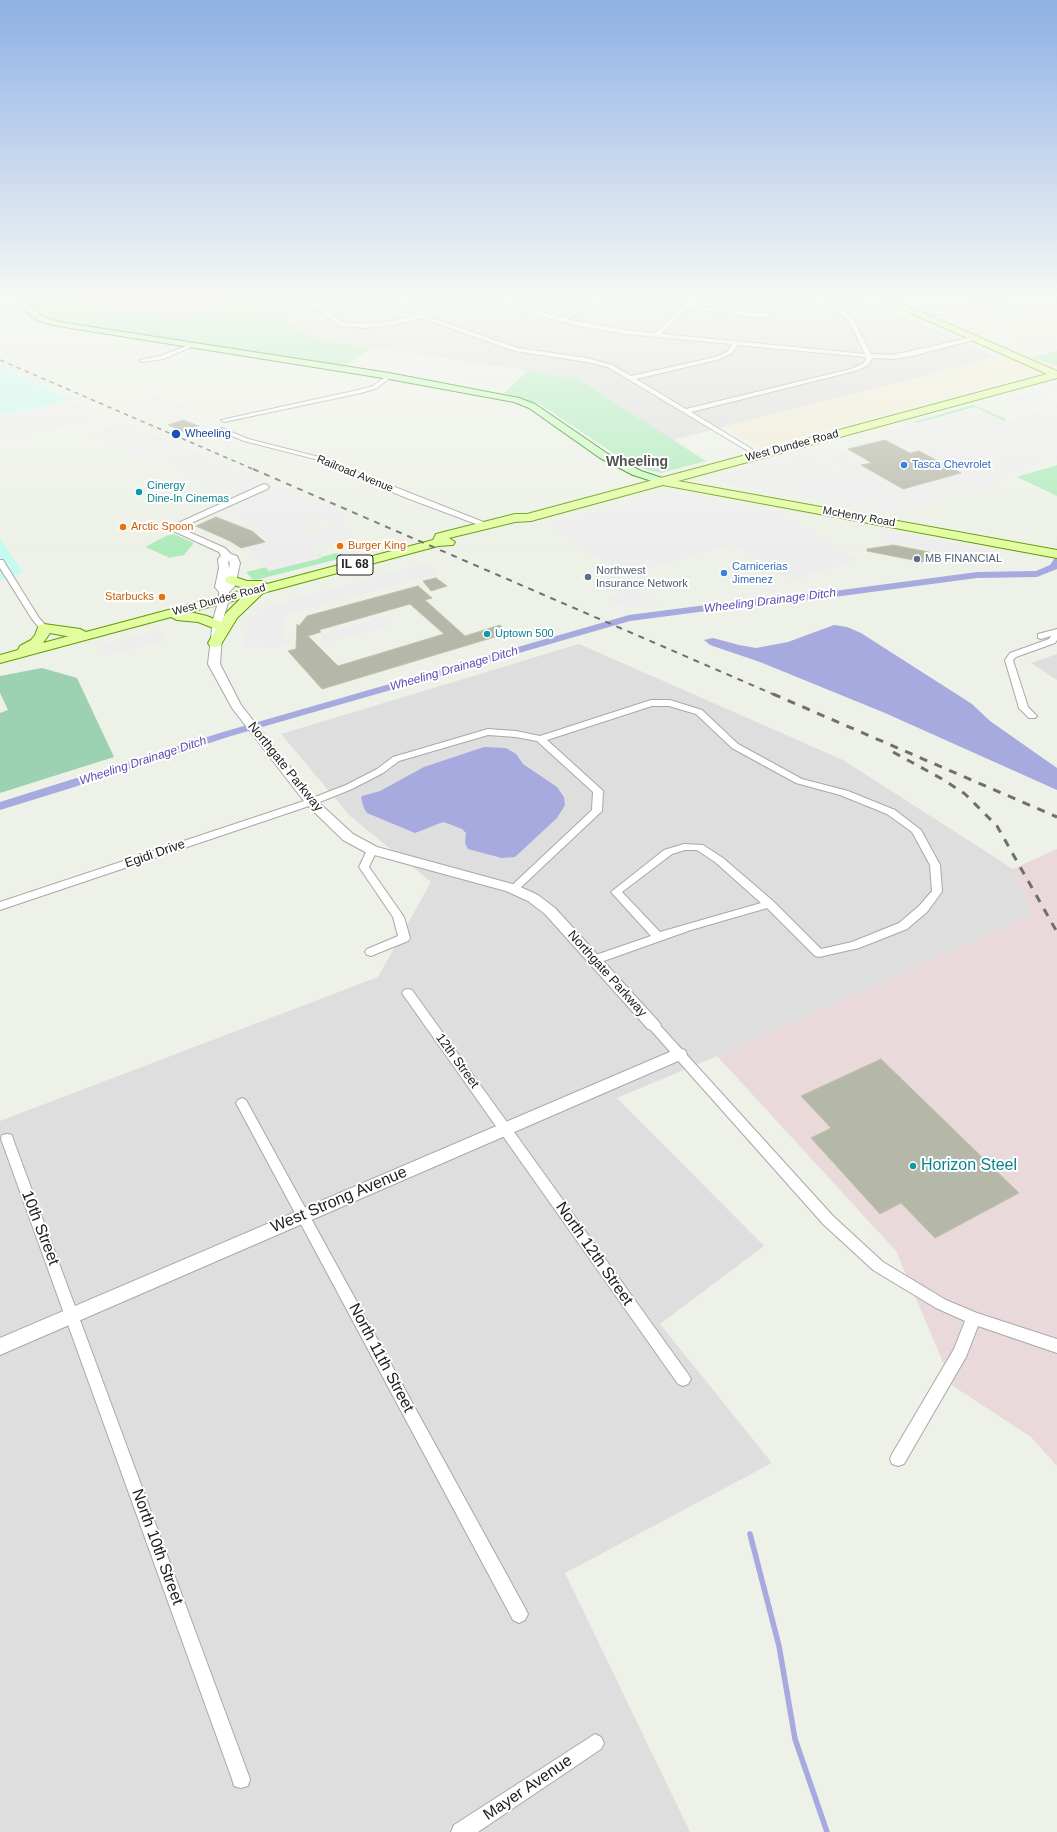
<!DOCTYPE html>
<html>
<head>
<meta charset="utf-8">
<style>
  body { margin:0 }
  canvas { display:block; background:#edf1e7 }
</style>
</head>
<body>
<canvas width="1057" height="1832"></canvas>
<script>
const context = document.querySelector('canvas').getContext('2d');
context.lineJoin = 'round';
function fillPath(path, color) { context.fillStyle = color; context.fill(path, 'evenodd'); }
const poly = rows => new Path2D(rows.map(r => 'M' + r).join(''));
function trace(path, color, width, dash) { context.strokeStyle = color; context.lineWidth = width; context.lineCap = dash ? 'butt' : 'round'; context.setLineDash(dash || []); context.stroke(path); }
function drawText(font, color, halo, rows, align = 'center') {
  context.font = font + ' Arial,sans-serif'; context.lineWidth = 4; context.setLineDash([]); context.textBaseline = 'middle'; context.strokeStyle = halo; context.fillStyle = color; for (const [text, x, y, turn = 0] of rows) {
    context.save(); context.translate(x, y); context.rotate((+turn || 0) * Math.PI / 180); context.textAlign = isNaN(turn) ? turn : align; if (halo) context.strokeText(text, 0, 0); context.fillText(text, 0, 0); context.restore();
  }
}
fillPath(poly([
  [255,295,855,295,996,357,673,440,577,378,311,338],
  [890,295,945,295,909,303],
  [949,295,1028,295,978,306],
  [579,644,843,760,1013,869,1034,914,717,1056,617,1098,764,1246,660,1324,772,1463,565,1573,690,1832,0,1832,0,1121,378,977,431,882,350,816,281,734],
  [1057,654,1057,680,1031,663]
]), '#dfdede');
fillPath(poly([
  [980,312,1007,323,1057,312,1057,368,761,447,725,426,1020,352,944,320]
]), '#f2ebd7');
fillPath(poly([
  [17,295,243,295,187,319],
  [1057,849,1057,1466,1031,1437,953,1386,896,1251,717,1056,1034,914,1013,869]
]), '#ead9db');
fillPath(poly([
  [243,295,255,295,311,338,372,348,343,366,65,324,43,316,37,311,23,296,187,319],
  [1057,351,1057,366,1032,357],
  [528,371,577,378,706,461,661,473,647,470,628,463,540,404,504,393],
  [973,405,1006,419,1004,421,975,407,917,423,913,422],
  [1057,465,1057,496,1017,477],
  [174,534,194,543,184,555,168,558,168,557,145,547,166,536],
  [337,553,342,558,256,580,252,579,246,572,319,554,321,557]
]), '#adebbb');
fillPath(poly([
  [42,668,77,678,114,757,0,793,0,713,8,710,0,693,0,676]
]), '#9cd1b2');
fillPath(poly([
  [0,368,74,400,0,415],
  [0,538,23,573,0,580]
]), '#c5faf0');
fillPath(poly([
  [949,295,973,304,950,310,926,300],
  [1057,295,1057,310,1045,313,1023,302],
  [1000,329,1031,342,1057,336,1057,349,1032,356,980,334],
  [17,340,61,358,41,364,0,347,0,345],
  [120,349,125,355,78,363,76,361,61,360],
  [377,350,415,355,419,357,416,362,419,360,511,374,509,377,516,378,506,387,500,386,498,388,409,374,411,372,406,371,386,368,383,370,352,365,370,352],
  [1050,388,1057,388,1057,393,1014,403,1006,399],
  [156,396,162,397,190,408,177,417,165,419,133,406,137,401],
  [71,403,73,406,80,405,92,419,78,425,0,440,0,417],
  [1057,406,1057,459,1001,477,1007,481,892,513,721,482,713,476,809,452,841,470,845,469,814,451,832,446,865,464,862,466,903,489,961,473,919,451,915,452,880,433,976,409,1004,422],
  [123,423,235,467,355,519,337,525,340,525,354,538,312,548,322,558,269,571,247,548,336,526,321,521,292,535,269,541,256,531,261,529,211,507,235,495,230,492,226,494,169,470,173,467,159,461,155,462,87,433],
  [665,492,781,513,857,560,791,580,735,544,634,572,603,562,550,524],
  [885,530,990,551,985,560,880,539],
  [426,563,439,573,284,616,283,637,289,644,273,648,257,646,246,648,243,645,249,617,258,616,265,611,263,608],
  [632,586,660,606,626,607,608,600],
  [383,617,391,625,327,643,319,635],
  [159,631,165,640,108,655,101,646]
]), '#ededed');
fillPath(poly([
  [834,625,847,627,861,633,972,704,990,721,1057,768,1057,790,885,713,760,662,710,645,704,640,713,638,739,645,756,648,788,642],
  [484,747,506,748,516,754,523,764,557,787,564,797,565,805,557,818,515,857,502,858,468,849,465,843,466,833,462,829,449,824,443,822,415,833,367,813,364,808,361,798,362,796,380,791,424,767]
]), '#a7aadf');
trace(poly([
  [0,300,7,298]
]), '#a7aadf', 2);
trace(poly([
  [750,1534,779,1646,795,1739,827,1832]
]), '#a7aadf', 5.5);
fillPath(poly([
  [1057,558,1057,569,1037,577,977,578,819,599,745,606,630,621,231,736,68,789,0,810,0,802,223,732,629,615,745,600,819,593,977,572,1036,571,1050,565,1054,559,1057,558]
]), '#a7aadf');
const building = poly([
  [183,420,199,426,184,432,168,425,183,420],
  [885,440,910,453,919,451,961,473,903,489,861,465,872,463,848,449,885,440],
  [216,517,252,531,265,542,241,548,230,541,196,526,216,517],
  [893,545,929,552,923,562,867,551,867,549,893,545],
  [436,578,447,586,431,591,423,581,436,578],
  [418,586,432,598,425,600,465,636,500,625,508,633,322,689,288,651,296,649,297,624,299,626,307,616,418,586],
  [410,604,444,634,338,666,308,636,321,632,319,630,410,604],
  [881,1059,1019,1193,935,1238,901,1203,880,1214,811,1138,831,1128,801,1096,881,1059]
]);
fillPath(building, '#b5b7a9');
trace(building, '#bfc3a9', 1);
const minor = poly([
  [144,295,150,295,153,298,148,299,144,295],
  [299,295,305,295,342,322,365,324,393,321,417,315,392,295,398,295,423,315,518,348,587,358,612,365,631,376,716,357,728,351,732,344,625,334,579,326,527,312,485,295,493,295,531,310,562,318,603,295,610,295,567,319,625,330,655,333,696,295,702,295,692,305,754,313,770,313,773,315,770,317,754,317,688,308,661,334,865,354,849,321,840,313,803,295,810,295,844,311,853,319,871,354,893,355,974,337,977,339,912,356,893,359,872,358,869,365,855,371,691,412,760,454,760,456,758,457,608,367,587,362,515,351,421,318,393,325,365,328,340,326,299,295],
  [738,345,866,357,864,363,851,369,686,409,636,379,720,359,732,353,738,345],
  [1030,295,1040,295,930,321,927,319,1030,295],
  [189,345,194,346,163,359,142,362,139,360,160,356,189,345],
  [389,374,391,375,391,377,377,388,361,393,224,422,221,420,358,390,373,386,389,374],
  [222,428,248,439,319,457,491,525,484,527,404,497,315,459,244,441,220,431,219,430,222,428],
  [0,560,3,560,39,618,48,628,47,630,41,630,32,619,0,568,0,560],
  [1057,629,1057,640,1055,643,1016,657,1013,660,1028,707,1037,716,1035,718,1029,718,1019,708,1005,660,1010,653,1049,639,1051,636,1041,639,1038,638,1038,634,1057,629],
  [651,700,670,700,702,710,738,744,802,779,848,791,895,810,921,830,940,865,942,891,941,893,927,912,907,929,859,948,819,957,815,956,767,908,691,930,598,963,590,963,588,960,590,957,651,936,611,892,664,850,684,844,703,845,723,858,773,901,821,949,852,942,899,923,919,906,932,891,930,865,912,832,887,814,840,795,796,783,732,748,696,714,669,706,652,706,547,740,601,789,603,791,602,811,517,891,509,891,508,889,592,810,593,792,537,741,516,737,488,735,399,761,383,773,352,789,315,804,0,910,0,902,307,800,346,785,377,769,393,757,488,729,516,731,540,736,651,700],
  [685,850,697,850,715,862,761,903,660,932,622,892,672,854,685,850],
  [372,847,377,850,369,867,404,917,410,938,408,941,371,956,367,955,365,952,367,949,398,936,393,917,359,867,367,850,372,847],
  [408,989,412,990,688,1374,691,1379,688,1384,683,1386,678,1384,404,996,402,993,404,990,408,989],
  [653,1021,657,1022,833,1216,883,1262,946,1300,977,1313,1057,1339,1057,1353,978,1326,966,1357,904,1464,898,1466,892,1464,890,1459,892,1454,954,1349,965,1321,936,1308,873,1270,823,1224,649,1028,647,1025,649,1022,653,1021],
  [242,1098,246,1100,525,1608,528,1614,525,1620,519,1623,513,1620,236,1103,238,1100,242,1098],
  [7,1134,12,1135,13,1139,250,1779,248,1786,241,1788,234,1786,232,1779,1,1139,2,1135,7,1134],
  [595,1734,601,1737,604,1743,601,1749,478,1832,451,1832,454,1825,595,1734]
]);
const tertiary = poly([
  [264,484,267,485,269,487,267,489,180,528,225,548,231,554,237,556,240,563,235,586,229,592,229,599,223,620,220,664,241,705,315,799,353,834,377,847,516,885,538,895,555,908,658,1021,661,1025,658,1029,653,1030,648,1029,545,914,528,901,506,891,367,853,343,840,307,805,232,708,208,664,213,620,219,599,219,592,215,587,219,568,218,559,221,556,219,552,167,528,264,484],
  [228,560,230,563,229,568,228,560],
  [679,1048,685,1050,687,1054,685,1058,0,1355,0,1338,679,1048]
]);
const secondary = poly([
  [10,295,19,295,37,312,47,318,59,322,389,373,519,398,535,404,608,454,641,471,665,479,666,481,661,484,633,475,600,458,529,408,514,402,389,379,58,326,41,322,31,316,10,295]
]);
const primary = poly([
  [871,295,882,295,1057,371,1057,378,678,481,1057,550,1057,558,663,485,531,521,515,522,449,538,455,542,453,545,438,546,263,593,237,618,220,646,215,647,210,646,208,643,216,629,198,622,177,620,171,617,0,663,0,655,18,650,20,646,31,640,35,635,39,625,44,624,80,629,86,632,247,589,227,583,225,580,227,577,232,576,247,581,261,581,267,584,433,540,436,534,515,514,527,514,1047,374,871,295],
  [240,599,226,613,221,622,207,616,190,612,240,599],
  [50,633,66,636,69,636,43,643,50,633]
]);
trace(minor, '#a8a8a8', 2);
trace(tertiary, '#a8a8a8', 2);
trace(secondary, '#187c03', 2);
trace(primary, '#609d00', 2);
fillPath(minor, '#fff');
fillPath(tertiary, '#fff');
fillPath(secondary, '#cafbbc');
fillPath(primary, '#e2fda0');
trace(poly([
  [0,360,255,470]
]), '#6f6f6f', 1.5, [4.5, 4.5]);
trace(poly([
  [253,469,775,695]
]), '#6f6f6f', 2, [6, 6]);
trace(poly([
  [773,694,1057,817],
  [893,752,944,780,965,794,997,826,1057,932]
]), '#6f6f6f', 3, [8, 8]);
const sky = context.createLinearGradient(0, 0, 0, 551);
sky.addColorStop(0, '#8eb0e4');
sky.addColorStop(0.54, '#f7f9f4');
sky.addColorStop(1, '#f7f9f400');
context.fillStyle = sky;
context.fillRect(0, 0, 1057, 551);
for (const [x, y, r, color] of [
  [176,434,5,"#1a4fb4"],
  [904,465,4,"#3f7fe0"],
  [139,492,4,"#0f9aa8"],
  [123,527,4,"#e8710a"],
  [340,546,4,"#e8710a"],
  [917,559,4,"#5c6f8a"],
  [724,573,4,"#3f7fe0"],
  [588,577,4,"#5c6f8a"],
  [162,597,4,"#e8710a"],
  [487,634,4,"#0f9aa8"],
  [913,1166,4,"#0f9aa8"]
]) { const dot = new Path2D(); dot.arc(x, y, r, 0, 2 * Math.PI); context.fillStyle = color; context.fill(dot); trace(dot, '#fff', 1.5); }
drawText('11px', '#164399', '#fff', [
  ["Wheeling",185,434]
], 'left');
drawText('11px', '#212121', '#fff', [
  ["West Dundee Road",792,446,-15],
  ["Railroad Avenue",355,474,22],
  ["McHenry Road",859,517,10],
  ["West Dundee Road",219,600,-15]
]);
drawText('11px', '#366cbe', '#fff', [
  ["Tasca Chevrolet",912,465],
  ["Carnicerias",732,567],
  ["Jimenez",732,580]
], 'left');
drawText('11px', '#0d838f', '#fff', [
  ["Cinergy",147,486],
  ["Dine-In Cinemas",147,499],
  ["Uptown 500",495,634]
], 'left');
drawText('11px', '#c56008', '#fff', [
  ["Arctic Spoon",131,527],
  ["Burger King",348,546],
  ["Starbucks",154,597,"right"]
], 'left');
drawText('11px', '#4e5e75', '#fff', [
  ["MB FINANCIAL",925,559],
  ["Northwest",596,571],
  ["Insurance Network",596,584]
], 'left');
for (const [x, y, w] of [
  [355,565,36]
]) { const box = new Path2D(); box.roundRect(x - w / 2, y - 10, w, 20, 3); context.fillStyle = '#fff'; context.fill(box); trace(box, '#212121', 1); }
drawText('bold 12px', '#212121', null, [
  ["IL 68",355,565]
]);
drawText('italic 12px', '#614bb3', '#fff', [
  ["Wheeling Drainage Ditch",770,601,-7],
  ["Wheeling Drainage Ditch",454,669,-16],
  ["Wheeling Drainage Ditch",143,761,-18]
]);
drawText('13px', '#212121', '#fff', [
  ["Northgate Parkway",285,767,51],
  ["Egidi Drive",155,854,-19],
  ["Northgate Parkway",607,974,48],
  ["12th Street",457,1061,54]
]);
drawText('bold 14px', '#545454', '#fff', [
  ["Wheeling",637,462]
]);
drawText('16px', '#0d838f', '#fff', [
  ["Horizon Steel",921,1166]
], 'left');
drawText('16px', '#212121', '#fff', [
  ["West Strong Avenue",339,1200,-23],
  ["10th Street",40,1228,69],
  ["North 12th Street",594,1254,55],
  ["North 11th Street",381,1358,62],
  ["North 10th Street",157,1547,70],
  ["Mayer Avenue",528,1788,-34]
]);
</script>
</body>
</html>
